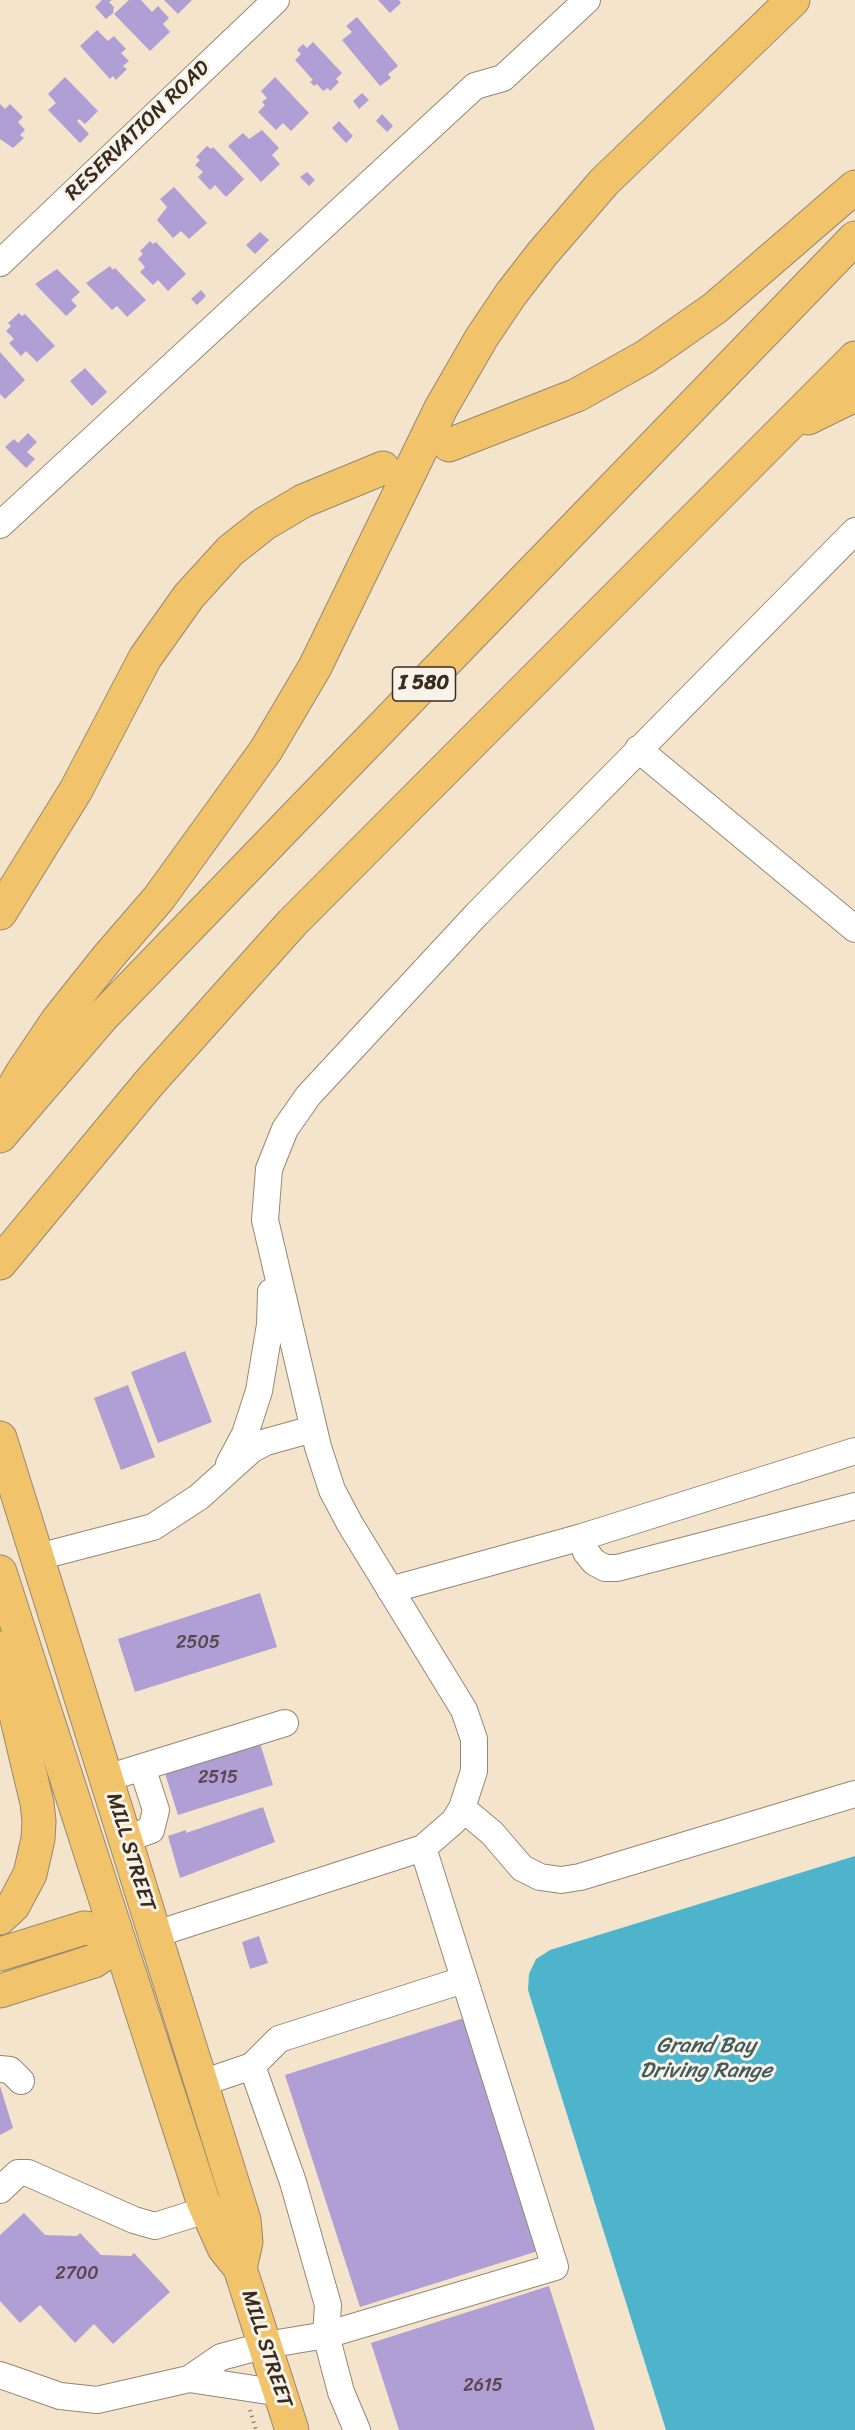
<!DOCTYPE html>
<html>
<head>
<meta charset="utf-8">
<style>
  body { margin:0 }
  canvas { display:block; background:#f3e4cb }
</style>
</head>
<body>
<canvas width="855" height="2430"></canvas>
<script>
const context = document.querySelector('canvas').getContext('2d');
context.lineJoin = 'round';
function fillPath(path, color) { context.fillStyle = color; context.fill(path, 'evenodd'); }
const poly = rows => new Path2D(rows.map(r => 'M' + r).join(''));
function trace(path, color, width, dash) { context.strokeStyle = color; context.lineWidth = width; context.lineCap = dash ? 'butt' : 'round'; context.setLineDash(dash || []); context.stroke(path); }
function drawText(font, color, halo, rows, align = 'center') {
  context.font = font + ' Sriracha,sans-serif'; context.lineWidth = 6; context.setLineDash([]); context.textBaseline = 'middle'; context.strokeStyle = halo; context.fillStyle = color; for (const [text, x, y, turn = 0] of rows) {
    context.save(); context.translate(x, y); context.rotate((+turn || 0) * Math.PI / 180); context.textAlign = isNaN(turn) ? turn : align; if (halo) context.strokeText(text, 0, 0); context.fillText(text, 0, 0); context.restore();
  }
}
fillPath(poly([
  [855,1856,855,2430,666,2430,528,1990,529,1974,536,1959,550,1950]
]), '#4eb4cc');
fillPath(poly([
  [102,0,112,0,109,2,114,7,113,13,106,19,95,7],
  [129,0,141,0,152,12,158,6,169,18,163,24,170,32,150,51,114,14],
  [164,0,192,0,178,14],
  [378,0,399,0,401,3,390,13],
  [357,17,398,66,388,74,391,78,380,86,342,40,352,32,346,26],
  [97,30,108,41,114,36,126,49,121,53,129,61,123,66,127,69,116,80,113,76,110,79,80,46],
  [313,42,342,73,336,79,339,82,330,91,328,88,323,91,317,84,314,86,310,82,313,80,295,60,301,54,297,50,303,44,307,48],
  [65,77,98,111,85,124,79,119,77,121,89,134,80,143,48,110,56,103,48,94],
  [275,77,309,113,291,131,283,123,276,130,258,112,265,105,262,102,267,98,261,91],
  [362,93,369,100,359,109,353,101],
  [0,104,5,109,10,104,23,117,18,122,25,130,20,135,24,138,13,148,0,139],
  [382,114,393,126,387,132,376,121],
  [339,121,353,136,346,143,332,128],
  [262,130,279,148,272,155,280,164,261,182,228,146,243,133,249,139],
  [207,146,211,149,213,147,244,179,226,197,215,185,210,190,198,177,203,172,195,165,200,160,196,157],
  [307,172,315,180,309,186,300,177],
  [174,187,207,223,189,239,181,231,173,238,157,220,167,207,160,199],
  [260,232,269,240,255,254,246,245],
  [150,241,153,244,156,242,186,274,168,291,158,280,153,285,140,272,145,267,138,259,143,254,140,251],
  [110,266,113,270,115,268,146,300,127,317,117,306,112,310,86,283],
  [57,269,80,292,71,300,77,306,66,316,35,284],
  [201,290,206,296,197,305,191,299],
  [19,313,22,316,25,314,55,346,37,362,26,351,21,356,9,343,14,339,6,331,11,326,8,323],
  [0,352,25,380,5,399,0,394],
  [85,368,107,392,92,406,70,381],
  [28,433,37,442,27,452,35,459,26,468,5,447,14,439,18,443],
  [185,1351,212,1422,158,1443,131,1372],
  [128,1385,155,1457,121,1470,94,1398],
  [260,1593,277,1647,135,1692,118,1639],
  [259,1740,273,1785,178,1815,164,1770],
  [263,1807,275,1842,180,1878,168,1836,186,1830,186,1833],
  [259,1936,268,1963,250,1969,242,1942],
  [464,2018,538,2251,360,2307,285,2075],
  [0,2086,13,2128,0,2135],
  [24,2213,45,2235,77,2236,80,2233,101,2255,131,2256,134,2253,170,2292,113,2344,94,2324,75,2343,40,2305,20,2323,0,2301,0,2235],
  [549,2286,595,2430,399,2430,371,2343]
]), '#af9fd5');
const minor = poly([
  [0,263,276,0],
  [0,525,475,86,503,78,587,0],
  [638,749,855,929],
  [229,1464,245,1434,259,1391,270,1325,271,1292],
  [582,1537,586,1552,594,1562,605,1568,617,1568,855,1506],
  [38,1557,153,1527,199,1497,251,1450,266,1442,313,1429],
  [390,1590,582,1537,855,1451],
  [107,1778,285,1723],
  [462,1808,492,1833,522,1868,540,1877,561,1880,580,1877,855,1794],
  [126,1839,151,1830,156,1810,142,1767],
  [156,1934,423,1848,454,1821,462,1808,474,1771,474,1739,464,1710,350,1524,332,1490,318,1447,265,1220,269,1169,285,1129,308,1096,477,914,855,531],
  [252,2066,293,2182,328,2305,326,2335,555,2267,423,1848],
  [0,2069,10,2070,21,2081],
  [202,2083,252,2066,279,2039,463,1980],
  [0,2190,18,2173,28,2173,134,2220,155,2226,206,2210],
  [0,2375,60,2396,97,2400,189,2379,221,2357,266,2345,326,2335,341,2392,357,2430],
  [189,2379,281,2393]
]);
const major = poly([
  [0,1438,244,2220,246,2242,240,2268],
  [0,1572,203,2201,224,2248,240,2268,292,2430]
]);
const highway = poly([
  [808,418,855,395],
  [449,445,577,395,645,357,715,308,855,187],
  [0,913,76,790,145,658,189,596,230,551,264,524,303,501,383,468],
  [0,1111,22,1073,57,1021,108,957,159,898,266,750,315,667,441,408,482,337,511,294,542,254,604,182,793,0],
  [0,1136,102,1017,855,238],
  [0,1263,149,1083,292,923,855,358],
  [0,1648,37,1803,39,1821,38,1839,30,1874,13,1906,0,1918],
  [0,1954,84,1928,103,1930,120,1944,94,1961,0,1991]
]);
trace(minor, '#978774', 28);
trace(major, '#978774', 35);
trace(highway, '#978774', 35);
trace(poly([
  [250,2410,256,2430]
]), '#978774', 4, [1.5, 4.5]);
trace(minor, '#fff', 26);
trace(major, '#f1c36a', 33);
trace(highway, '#f1c36a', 33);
drawText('18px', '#58474c', null, [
  ["2505",198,1643],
  ["2515",218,1778],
  ["2700",77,2274],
  ["2615",483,2386]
]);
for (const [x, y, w] of [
  [424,684,63]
]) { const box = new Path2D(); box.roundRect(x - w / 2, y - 17, w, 34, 4.5); context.fillStyle = '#f7f3e8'; context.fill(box); trace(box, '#3b2a1e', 1.5); }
drawText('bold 20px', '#3b2a1e', null, [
  ["I 580",424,684]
]);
drawText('21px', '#3b2a1e', '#f7f3e8', [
  ["RESERVATION ROAD",138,131,-44],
  ["MILL STREET",130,1852,73],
  ["MILL STREET",266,2349,72]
]);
drawText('italic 22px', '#425a5b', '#f7f3e8', [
  ["Grand Bay",706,2046],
  ["Driving Range",706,2071]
]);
</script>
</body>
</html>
